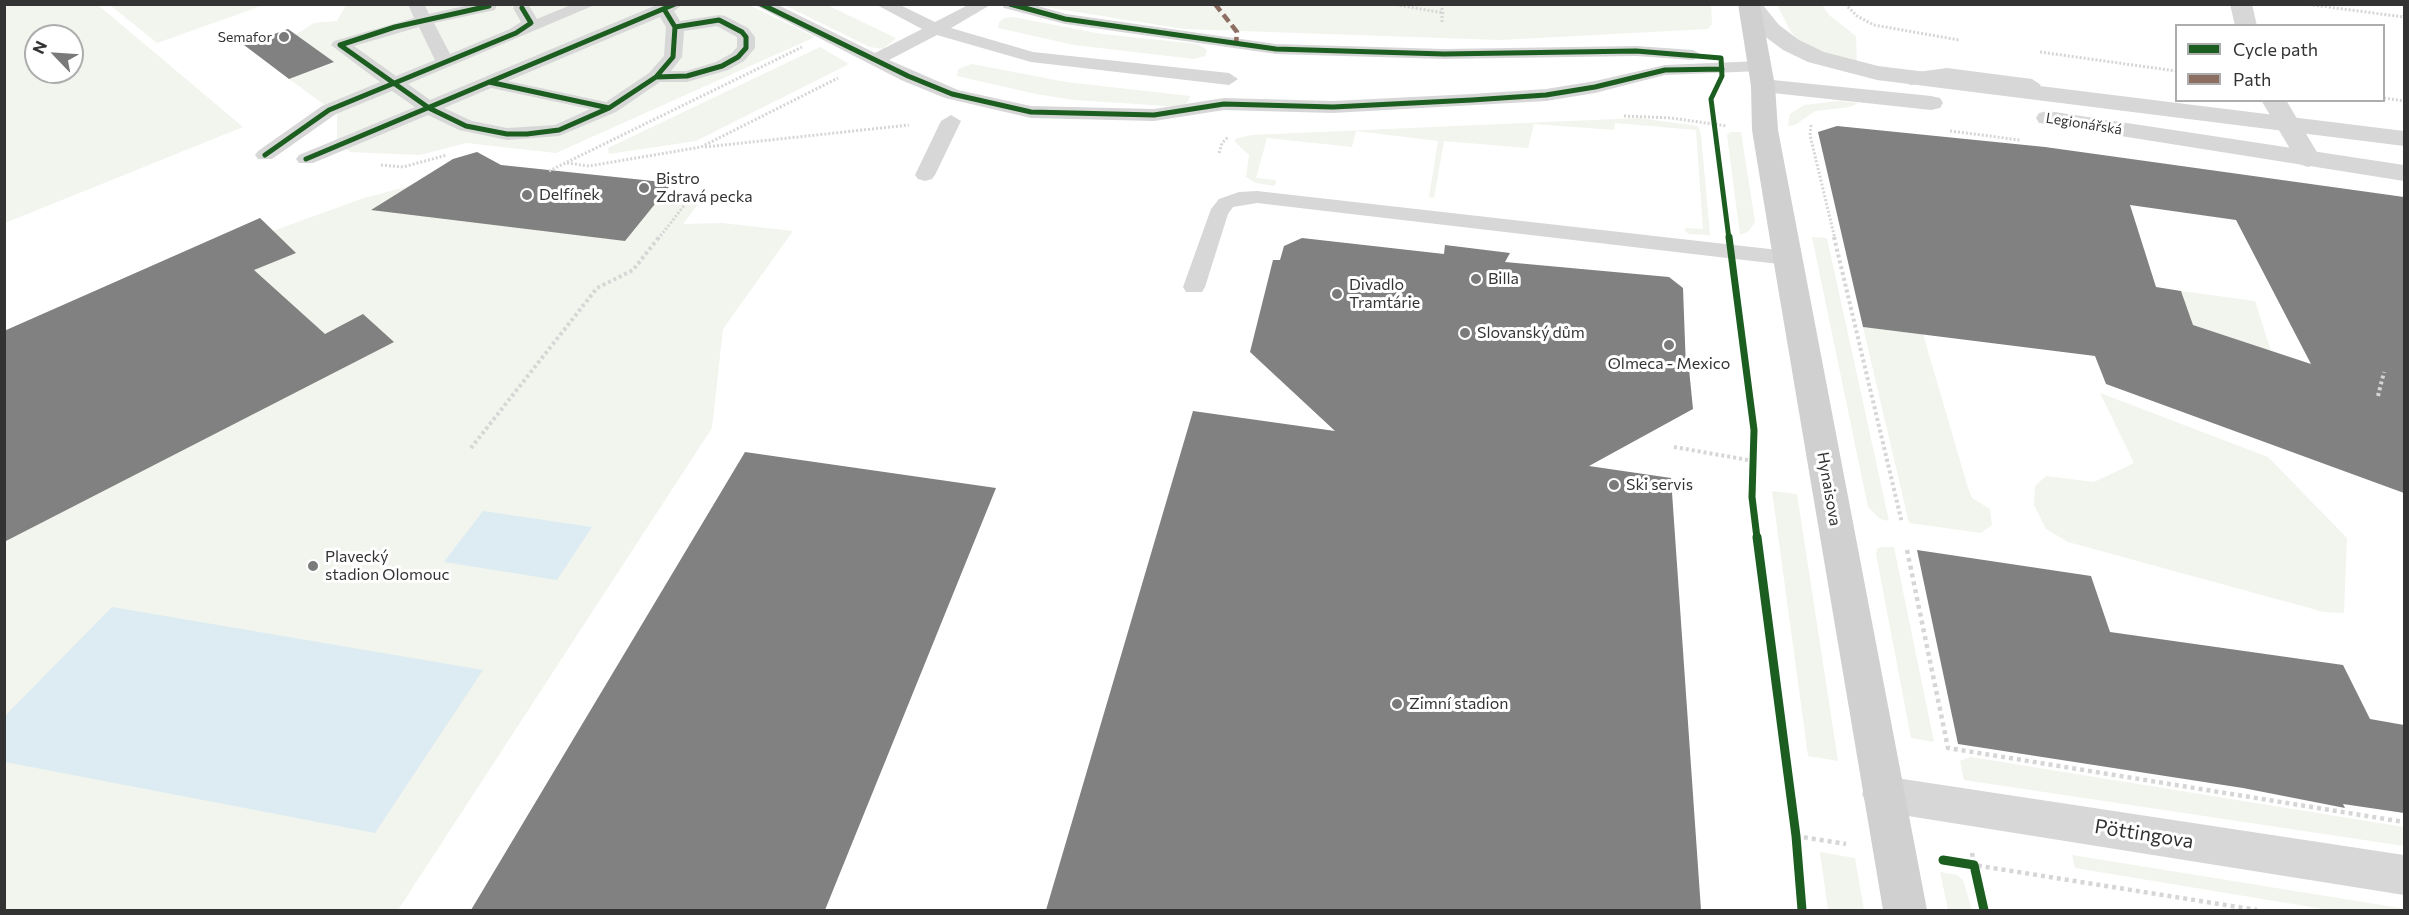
<!DOCTYPE html>
<html>
<head>
<meta charset="utf-8">
<style>
  body { margin:0 }
  #map { position:relative; width:2409px; height:915px; overflow:hidden; background:#fff; font-family:Commissioner,sans-serif }
  canvas { display:block }
  .frame { position:absolute; inset:0; border:6px solid #333; pointer-events:none }
  .legend { position:absolute; left:2175px; top:24px; width:210px; height:78px; box-sizing:border-box; background:#fff; border:2px solid #adadad; margin:0; padding:8px 10px; list-style:none; font-size:18px; color:#333 }
  .legend li { display:flex; align-items:center; gap:12px; height:30px }
  .legend b { width:30px; border:2px solid #adadad }
  .north { position:absolute; left:24px; top:24px; width:60px; height:60px; box-sizing:border-box; background:#fff; border:2px solid #adadad; border-radius:50%; rotate:295deg; font-size:16px; font-weight:700; line-height:24px; text-align:center; color:#333 }
  .north::after { content:''; display:block; margin:auto; width:21px; height:27px; background:#7a7a7a; clip-path:polygon(50% 0,100% 100%,50% 72%,0 100%) }
</style>
</head>
<body>
<div id="map">
<canvas width="2409" height="915"></canvas>
<div class="frame"></div>
<ul class="legend">
<li><b style="height:8px;background:#1b5e20"></b>Cycle path</li>
<li><b style="height:8px;background:#8d6e63"></b>Path</li>
</ul>
<div class="north">N</div>
</div>
<script>
const context = document.querySelector('canvas').getContext('2d');
context.lineJoin = 'round';
function fillPath(path, color) { context.fillStyle = color; context.fill(path, 'evenodd'); }
const poly = rows => new Path2D(rows.map(r => 'M' + r).join(''));
function trace(path, color, width, dash) { context.strokeStyle = color; context.lineWidth = width; context.lineCap = dash ? 'butt' : 'round'; context.setLineDash(dash || []); context.stroke(path); }
function drawText(font, color, halo, rows, align = 'center') {
  context.font = font + ' Commissioner,sans-serif'; context.lineWidth = 6; context.setLineDash([]); context.textBaseline = 'middle'; context.strokeStyle = halo; context.fillStyle = color; for (const [text, x, y, turn = 0] of rows) {
    context.save(); context.translate(x, y); context.rotate((+turn || 0) * Math.PI / 180); context.textAlign = isNaN(turn) ? turn : align; if (halo) context.strokeText(text, 0, 0); context.fillText(text, 0, 0); context.restore();
  }
}
fillPath(poly([
  [5,4,98,5,243,127,5,223],
  [36,36,72,36,72,72,36,72],
  [1711,4,1712,24,1708,29,1500,40,1184,29,1033,5],
  [110,5,264,5,157,43],
  [346,5,749,5,815,37,556,153,466,143,420,155,350,152,337,142,337,114,289,79,334,63,295,35,314,23,337,21],
  [784,5,827,5,896,38,883,49,870,47],
  [1777,5,1822,5,1829,15,1856,36,1857,64,1810,47,1798,40,1791,32],
  [1013,17,1102,34,1198,44,1207,50,1205,56,1194,59,1074,45,998,28,999,22,1004,18],
  [820,47,849,64,696,141,609,154,608,148],
  [972,64,1066,82,1190,96,1188,102,1182,107,1074,100,1036,94,957,76,958,69],
  [1839,101,1858,103,1850,107,1815,111,1795,125,1788,126,1790,114,1804,105],
  [1639,118,1698,126,1701,135,1710,235,1689,234,1685,231,1686,228,1703,229,1696,130,1615,123,1614,130,1534,124,1528,148,1444,141,1434,198,1429,197,1438,141,1356,131,1352,147,1267,138,1256,178,1276,180,1275,186,1256,183,1246,177,1249,155,1235,142,1235,139,1251,135],
  [1731,132,1741,132,1755,222,1749,231,1740,235,1727,135],
  [477,152,501,165,672,183,663,195,702,199,683,224,722,223,793,231,723,329,712,428,398,910,5,910,4,331,260,218,273,231,361,199,409,186,453,159],
  [1812,237,1827,238,1889,521,1880,519,1868,507],
  [2181,291,2255,301,2271,351,2193,325],
  [1863,327,1923,334,1968,488,1972,498,1990,509,1992,525,1981,533,1909,523],
  [2100,393,2268,457,2347,538,2344,613,2324,612,2068,542,2046,529,2034,505,2035,486,2046,476,2094,482,2134,463],
  [1772,491,1797,494,1838,761,1808,756],
  [1881,547,1894,547,1934,742,1911,738,1876,554,1877,549],
  [1971,757,2404,827,2404,846,1964,780,1960,761],
  [1820,852,1855,858,1864,910,1828,910],
  [2072,855,2400,908,2402,910,2329,910,2075,868],
  [1940,872,1957,875,1963,880,1972,910,1948,910]
]), '#f1f5ed');
fillPath(poly([
  [483,511,592,527,557,580,444,562],
  [112,607,483,670,375,833,5,762,5,716]
]), '#ddebf3');
fillPath(poly([
  [288,29,334,62,289,79,244,45],
  [1837,126,2045,147,2404,197,2404,493,2106,384,2095,356,1863,327,1818,132],
  [2130,205,2236,220,2311,364,2193,325,2181,291,2156,287],
  [477,152,501,165,672,183,625,241,371,210,453,159],
  [260,218,296,253,254,270,325,334,363,314,394,342,4,542,4,331],
  [1302,238,1444,254,1445,245,1510,253,1505,262,1669,277,1683,288,1686,369,1689,369,1693,409,1589,466,1671,478,1701,910,1046,910,1193,411,1335,431,1250,352,1273,260,1280,260,1284,246],
  [745,452,996,488,825,910,471,910],
  [1917,550,2091,576,2110,632,2343,665,2370,719,2404,725,2404,813,2343,804,2345,808,2243,788,1958,744]
]), '#818181');
trace(poly([
  [1392,4,1444,13],
  [1442,4,1442,24],
  [1845,4,1857,16,1874,25,1959,40],
  [2305,4,2404,17],
  [2040,52,2176,71],
  [2384,98,2404,101],
  [1624,116,1671,118,1727,126],
  [1811,125,1810,135,1835,239],
  [1950,131,2020,140],
  [705,147,909,125],
  [1219,153,1222,143,1228,137],
  [567,163,589,166,701,147,838,78],
  [381,165,403,167,447,155],
  [658,239,690,198]
]), '#d6d6d6', 3, [2, 2]);
trace(poly([
  [1834,237,1902,523],
  [2378,396,2384,372],
  [1674,447,1754,461],
  [471,448,597,288,633,270,659,237]
]), '#d6d6d6', 4, [3, 3]);
trace(poly([
  [1907,550,1948,748,2404,822],
  [1796,836,1846,844],
  [1972,853,1974,865,2257,910],
  [1944,861,1974,865,1984,910]
]), '#d6d6d6', 4.5, [4, 4]);
fillPath(poly([
  [408,4,424,4,429,14,473,4,497,4,495,10,434,23,450,54,510,29,521,22,513,8,516,4,528,4,537,19,573,4,597,4,408,84,430,100,659,4,683,4,674,11,680,21,719,15,725,16,748,28,755,37,755,48,744,61,728,70,687,82,660,82,616,112,559,136,507,140,459,130,428,115,313,163,299,163,296,159,299,155,415,107,392,91,336,114,272,159,258,159,255,155,258,151,322,106,380,82,331,45,334,41,414,18,408,4],
  [660,17,666,27,664,56,649,73,606,102,508,81,660,17],
  [717,26,737,37,737,47,732,53,716,62,686,71,671,71,682,57,684,31,717,26],
  [419,27,435,60,396,76,354,46,419,27],
  [491,88,590,109,555,125,507,128,472,121,444,108,491,88],
  [753,4,776,4,875,53,922,29,875,4,898,4,935,22,970,4,992,4,951,28,1033,52,1229,73,1238,79,1229,85,1031,62,937,35,889,60,958,90,1031,106,1154,109,1224,98,1333,101,1472,94,1546,89,1595,81,1665,65,1760,61,1769,66,1760,71,1665,75,1595,93,1546,101,1333,113,1224,110,1154,121,1031,118,945,98,901,80,753,4],
  [1002,4,1031,4,1066,14,1276,44,1444,49,1636,46,1693,50,1702,55,1693,60,1636,56,1444,59,1276,54,1065,24,1004,8,1002,4],
  [1947,68,2032,79,2041,85,2032,91,1947,80,1910,85,1901,79,1910,73,1947,68],
  [951,115,961,121,935,175,932,179,925,181,918,179,915,175,941,121,951,115],
  [1257,191,1787,251,1795,253,1798,258,1795,263,1787,265,1257,203,1233,207,1228,214,1205,287,1202,292,1186,292,1183,287,1211,209,1219,199,1239,192,1257,191]
]), '#d7d7d7');
fillPath(poly([
  [2230,4,2252,4,2257,26,2235,26,2230,4],
  [2261,100,2286,100,2321,159,2317,164,2308,167,2299,164,2261,100],
  [1883,776,2404,855,2404,895,1883,812,1868,807,1862,794,1868,781,1883,776]
]), '#d7d7d7');
fillPath(poly([
  [1739,4,1762,4,1779,25,1799,40,1824,52,1878,66,2404,131,2404,146,1877,80,1808,62,1783,50,1763,35,1739,4],
  [1763,79,1931,96,1940,98,1943,103,1940,108,1931,110,1754,91,1751,86,1754,81,1763,79],
  [2048,111,2404,165,2404,181,2039,123,2036,118,2039,113,2048,111]
]), '#d7d7d7');
fillPath(poly([
  [1738,4,1760,4,1775,86,1778,130,1927,910,1883,910,1773,258,1752,130,1751,86,1738,4]
]), '#d0d0d0');
trace(poly([
  [549,171,802,47]
]), '#d6d6d6', 3, [2, 2]);
trace(poly([
  [1215,4,1237,32,1236,44]
]), '#8d6e63', 4.5, [9, 4.5]);
trace(poly([
  [761,4,908,76,952,94,1031,112,1154,115,1224,104,1333,107,1472,100,1546,95,1595,87,1665,70,1722,69],
  [1010,4,1065,19,1276,49,1444,54,1636,51,1721,58,1722,76,1711,99,1729,239],
  [489,6,395,27,340,45,429,108,466,126,507,134,527,134,559,130,609,108,656,77,673,57,675,27,664,9],
  [656,77,687,76,722,66,738,57,746,48,746,37,742,32,719,20,675,27],
  [489,82,609,108],
  [265,155,329,110,516,33,531,23,522,8],
  [306,159,675,4]
]), '#1b5e20', 5);
trace(poly([
  [1729,237,1754,430,1752,497,1757,538]
]), '#1b5e20', 7);
trace(poly([
  [1757,537,1796,836,1802,910],
  [1943,860,1974,865,1984,910]
]), '#1b5e20', 9);
for (const [x, y, r, color] of [
  [284,37,6,"#7a7a7a"],
  [644,188,6,"#7a7a7a"],
  [527,195,6,"#7a7a7a"],
  [1476,279,6,"#7a7a7a"],
  [1337,294,6,"#7a7a7a"],
  [1465,333,6,"#7a7a7a"],
  [1669,345,6,"#7a7a7a"],
  [1614,485,6,"#7a7a7a"],
  [313,566,6,"#7a7a7a"],
  [1397,704,6,"#7a7a7a"]
]) { const dot = new Path2D(); dot.arc(x, y, r, 0, 2 * Math.PI); context.fillStyle = color; context.fill(dot); trace(dot, '#fff', 2); }
drawText('14px', '#333', '#fff', [
  ["Semafor",272,37]
], 'right');
drawText('14px', '#333', '#fff', [
  ["Legionářská",2084,124,9]
]);
drawText('16px', '#333', '#fff', [
  ["Bistro",656,179],
  ["Zdravá pecka",656,197],
  ["Delfínek",539,195],
  ["Billa",1488,279],
  ["Divadlo",1349,285],
  ["Tramtárie",1349,303],
  ["Slovanský dům",1477,333],
  ["Olmeca - Mexico",1669,364,"center"],
  ["Ski servis",1626,485],
  ["Plavecký",325,557],
  ["stadion Olomouc",325,575],
  ["Zimní stadion",1409,704]
], 'left');
drawText('16px', '#333', '#fff', [
  ["Hynaisova",1829,489,80]
]);
drawText('20px', '#333', '#fff', [
  ["Pöttingova",2144,834,9]
]);
</script>
</body>
</html>
